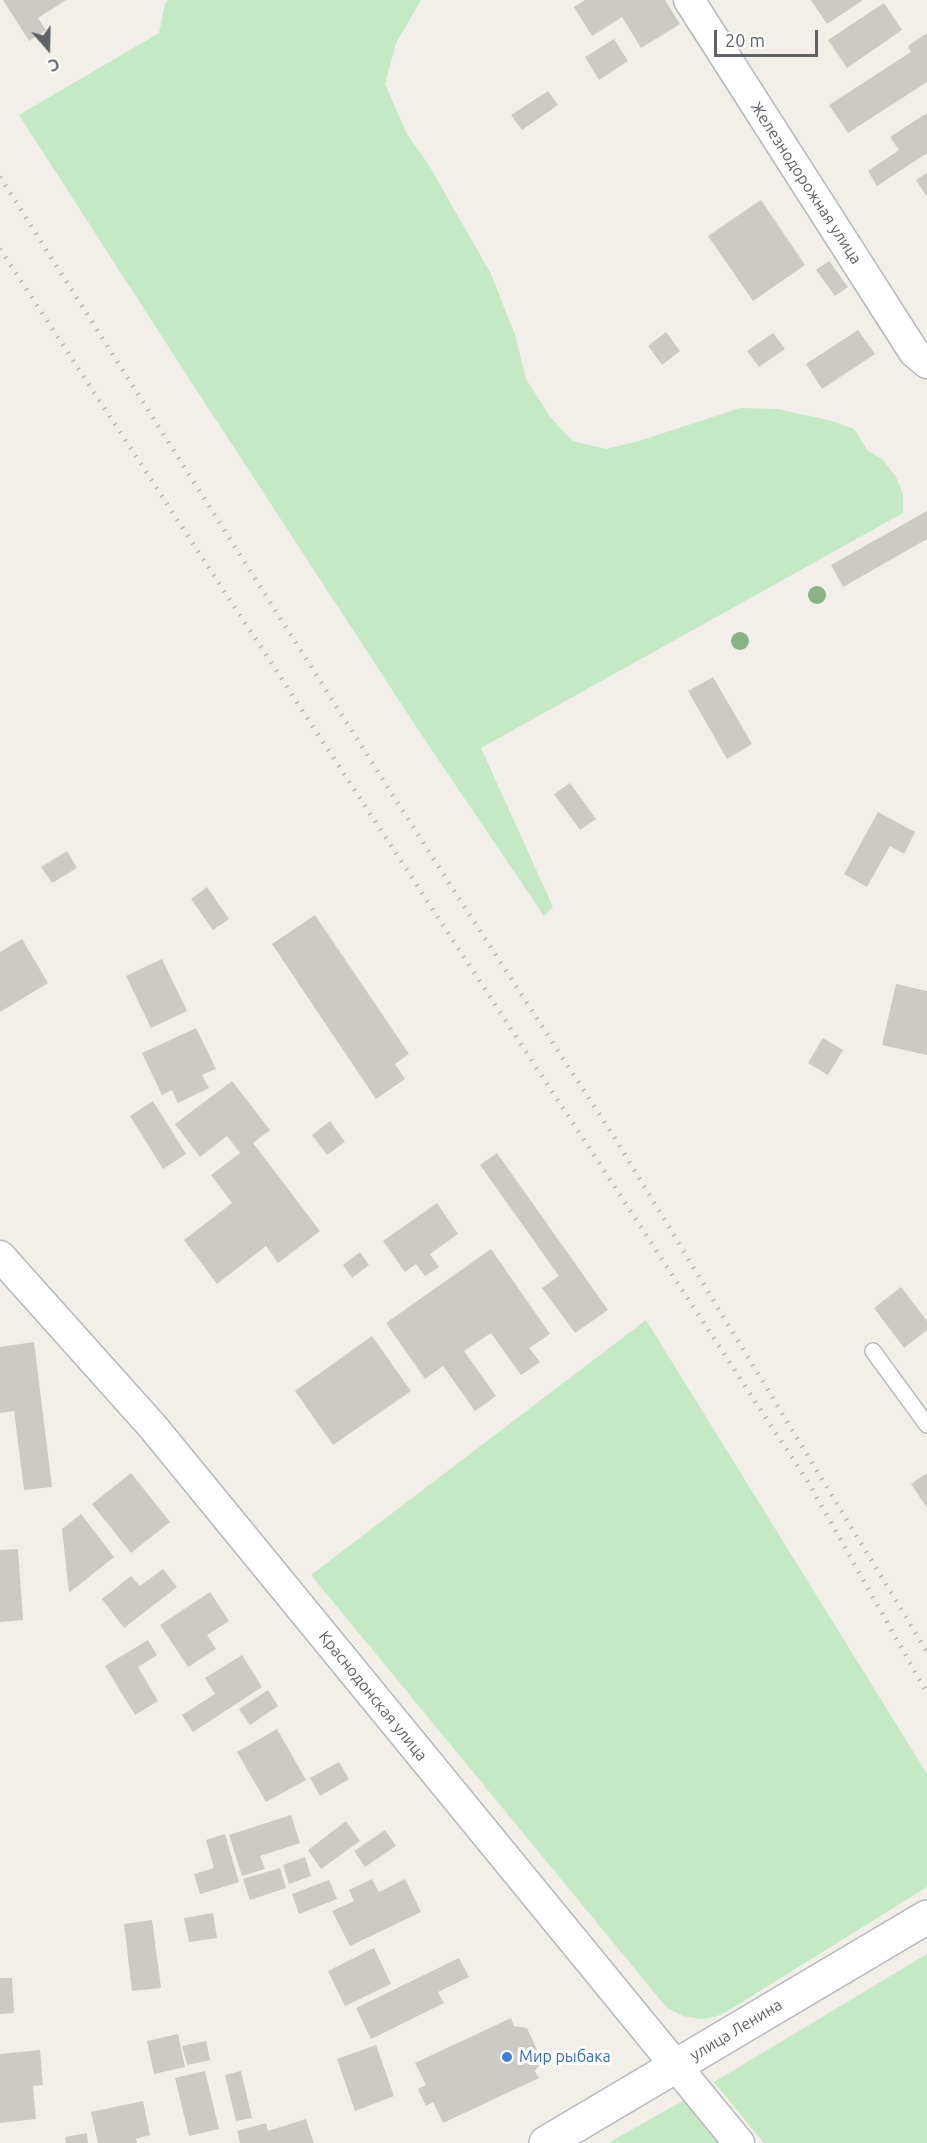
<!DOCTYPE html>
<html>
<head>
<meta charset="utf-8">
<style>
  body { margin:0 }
  #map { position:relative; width:927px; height:2143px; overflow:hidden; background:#f1efe8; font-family:Ubuntu,sans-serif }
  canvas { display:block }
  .north { position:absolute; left:18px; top:18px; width:60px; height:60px; -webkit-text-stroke:4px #fff; paint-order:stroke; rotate:160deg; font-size:16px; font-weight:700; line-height:24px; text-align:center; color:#5f6368 }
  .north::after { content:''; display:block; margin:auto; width:21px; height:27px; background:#5f6368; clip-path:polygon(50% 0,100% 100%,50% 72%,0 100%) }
  .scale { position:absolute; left:714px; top:30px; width:104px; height:27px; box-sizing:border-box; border:3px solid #5f6368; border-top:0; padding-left:8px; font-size:18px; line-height:21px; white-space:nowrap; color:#5f6368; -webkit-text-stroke:4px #fff; paint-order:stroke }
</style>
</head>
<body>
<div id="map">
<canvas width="927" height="2143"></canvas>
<div class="north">С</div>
<div class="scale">20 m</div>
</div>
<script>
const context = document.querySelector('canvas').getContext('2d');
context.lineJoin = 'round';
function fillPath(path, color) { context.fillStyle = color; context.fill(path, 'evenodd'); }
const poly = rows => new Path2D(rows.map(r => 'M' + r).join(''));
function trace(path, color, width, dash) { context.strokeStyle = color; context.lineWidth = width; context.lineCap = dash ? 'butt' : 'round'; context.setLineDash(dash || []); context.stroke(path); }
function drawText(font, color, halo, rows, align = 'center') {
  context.font = font + ' Ubuntu,sans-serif'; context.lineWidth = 6; context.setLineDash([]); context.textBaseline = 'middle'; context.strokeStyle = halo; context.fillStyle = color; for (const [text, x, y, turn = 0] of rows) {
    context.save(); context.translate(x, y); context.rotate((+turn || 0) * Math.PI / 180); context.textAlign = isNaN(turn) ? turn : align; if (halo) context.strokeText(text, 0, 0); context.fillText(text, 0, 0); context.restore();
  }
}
fillPath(poly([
  [168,0,421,0,396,43,385,84,407,134,428,164,491,274,515,335,526,379,551,418,573,441,606,449,639,441,740,408,777,409,832,421,854,429,868,451,882,459,896,477,903,493,903,513,481,748,553,907,544,916,419,731,188,377,19,115,159,33,165,4],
  [646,1320,927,1774,927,1887,726,2012,715,2017,700,2019,683,2016,667,2008,311,1575],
  [927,1954,927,2143,764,2143,714,2082],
  [686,2099,724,2143,608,2143]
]), '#c5e8c5');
fillPath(poly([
  [3,0,66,0,38,18,46,30,29,41],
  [585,0,665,0,680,24,641,48,622,17,592,36,574,7],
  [811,0,863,0,827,24],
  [884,3,902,30,847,68,828,40],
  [927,33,927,82,848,133,829,105,911,52,908,46],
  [614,39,628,61,599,80,585,57],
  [548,91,558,105,522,130,511,115],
  [927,113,927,153,877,186,868,171,899,150,890,137],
  [927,173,927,197,916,180],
  [761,200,805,265,753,301,708,236],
  [829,261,848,287,835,296,816,270],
  [858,330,875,354,822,389,806,364],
  [666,332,680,351,662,365,648,346],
  [773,333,785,349,759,367,747,351],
  [927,511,927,539,843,587,831,565],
  [713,677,752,744,727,759,688,691],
  [570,783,596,819,580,830,554,794],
  [878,812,915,832,904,854,890,846,867,887,844,874],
  [67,851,77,868,52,883,41,867],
  [207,887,229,919,213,930,191,899],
  [315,915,409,1054,395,1064,405,1079,376,1099,272,944],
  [22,939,48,983,0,1012,0,952],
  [162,959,187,1011,151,1028,126,976],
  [896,984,927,991,927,1055,882,1045],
  [196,1028,216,1069,202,1075,209,1088,178,1103,172,1090,162,1095,142,1053],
  [823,1038,843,1050,828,1075,808,1063],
  [232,1081,270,1130,253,1143,320,1231,278,1263,266,1246,217,1284,184,1240,232,1203,211,1175,240,1153,227,1136,200,1157,175,1124],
  [153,1101,186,1154,163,1169,130,1116],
  [330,1121,345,1142,327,1155,312,1135],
  [497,1153,608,1310,575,1333,542,1288,559,1276,480,1165],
  [437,1203,458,1234,430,1254,439,1267,425,1276,416,1264,405,1272,383,1241],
  [491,1249,550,1334,529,1348,540,1362,521,1375,491,1333,464,1351,496,1396,475,1411,443,1366,425,1379,386,1323],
  [360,1252,369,1265,352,1278,343,1265],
  [901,1287,927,1321,927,1330,904,1348,874,1308],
  [372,1336,411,1391,333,1445,295,1391],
  [34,1342,52,1487,24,1490,14,1411,0,1413,0,1347],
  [131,1473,170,1522,131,1553,92,1504],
  [927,1473,927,1508,911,1484],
  [81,1514,114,1557,69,1593,62,1529],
  [18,1549,23,1620,0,1622,0,1550],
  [163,1569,177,1587,124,1628,102,1599,131,1576,140,1586],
  [210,1592,229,1621,207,1635,216,1649,188,1667,160,1625],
  [148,1640,157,1655,138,1667,158,1701,135,1715,105,1666],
  [242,1655,262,1687,193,1732,182,1715,215,1694,205,1678],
  [268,1690,278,1706,250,1725,239,1709],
  [277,1729,306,1780,266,1802,237,1752],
  [339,1762,349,1779,320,1796,310,1778],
  [291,1815,300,1843,260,1856,265,1869,242,1876,229,1835],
  [346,1821,360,1841,321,1869,308,1850],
  [385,1830,396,1846,365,1867,354,1851],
  [225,1834,239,1882,200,1894,194,1874,214,1868,206,1840],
  [305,1857,311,1876,289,1884,283,1865],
  [280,1868,286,1888,250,1900,243,1879],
  [372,1879,379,1892,405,1879,421,1912,350,1946,332,1911,354,1901,349,1890],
  [329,1880,337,1899,299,1914,292,1894],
  [213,1913,217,1938,189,1942,184,1918],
  [152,1920,161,1988,132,1991,124,1924],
  [374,1948,391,1984,345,2006,328,1971],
  [459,1958,469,1977,438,1992,444,2003,371,2039,356,2008],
  [0,1978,12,1978,14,2013,0,2014],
  [511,2018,514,2026,527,2028,542,2061,535,2071,539,2078,443,2123,433,2102,426,2106,418,2089,426,2085,415,2063],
  [178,2034,185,2067,154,2074,147,2041],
  [206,2041,210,2060,187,2065,182,2046],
  [376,2045,394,2096,355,2111,337,2059],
  [40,2050,43,2085,33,2086,36,2119,0,2123,0,2054],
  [205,2071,219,2129,189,2136,175,2078],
  [241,2071,252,2118,236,2121,225,2075],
  [143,2101,150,2135,136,2139,137,2143,98,2143,91,2112],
  [306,2119,314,2143,240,2143,237,2131,266,2123,268,2131],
  [87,2133,88,2143,66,2143,65,2137]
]), '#cccac5');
const lane = poly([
  [873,1351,927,1425]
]);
const street = poly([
  [689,0,914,352,927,363],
  [0,1256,153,1427,739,2143]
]);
const secondary = poly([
  [546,2143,927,1917]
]);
trace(lane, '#b5b8bc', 18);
trace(street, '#b5b8bc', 33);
trace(secondary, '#b6babf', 36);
trace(lane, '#fff', 15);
trace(street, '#fff', 30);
trace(secondary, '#fff', 33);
trace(poly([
  [0,177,427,849,616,1140,927,1652],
  [0,249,808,1482,927,1693]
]), '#b6b7b8', 4.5, [1.5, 8]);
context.fillStyle = '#89b387';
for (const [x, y] of [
  [817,595],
  [740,641]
]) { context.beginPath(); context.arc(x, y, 9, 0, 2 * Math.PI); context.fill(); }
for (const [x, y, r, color] of [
  [507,2057,6,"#3f7fe0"]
]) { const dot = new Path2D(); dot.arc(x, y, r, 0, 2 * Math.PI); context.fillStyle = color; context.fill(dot); trace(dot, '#fff', 2); }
drawText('16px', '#5f6368', '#fff', [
  ["Железнодорожная улица",806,183,57],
  ["Краснодонская улица",373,1696,51],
  ["улица Ленина",736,2030,-31]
]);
drawText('16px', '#366cbe', '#fff', [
  ["Мир рыбака",519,2057]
], 'left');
</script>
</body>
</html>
